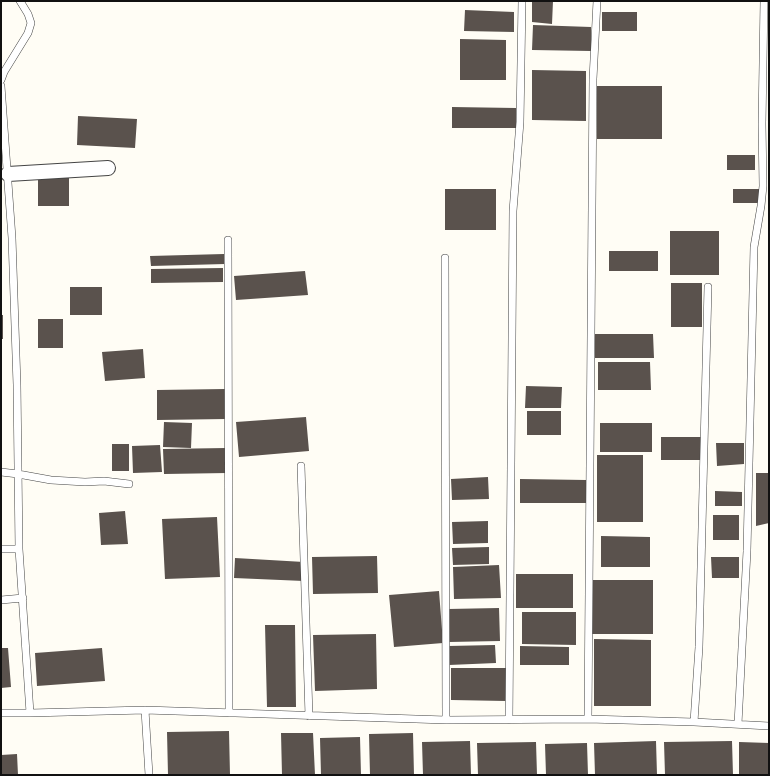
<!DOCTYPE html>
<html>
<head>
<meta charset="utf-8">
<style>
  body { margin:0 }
  #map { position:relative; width:770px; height:776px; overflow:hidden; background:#fffdf5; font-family:Merriweather,serif }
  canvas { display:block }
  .frame { position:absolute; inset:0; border:2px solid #111; pointer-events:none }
</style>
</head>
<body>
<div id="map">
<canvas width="770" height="776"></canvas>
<div class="frame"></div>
</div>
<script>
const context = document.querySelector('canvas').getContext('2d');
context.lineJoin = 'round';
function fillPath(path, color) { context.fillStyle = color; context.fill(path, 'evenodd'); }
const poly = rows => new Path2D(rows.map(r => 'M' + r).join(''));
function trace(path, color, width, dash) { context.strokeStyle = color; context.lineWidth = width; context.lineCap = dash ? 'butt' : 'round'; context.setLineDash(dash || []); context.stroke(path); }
fillPath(poly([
  [532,1,553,1,552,24,532,22],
  [465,10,514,12,514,32,464,31],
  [602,12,637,12,637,31,602,31],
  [533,25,591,27,591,51,532,50],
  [460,39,506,40,506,80,460,80],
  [532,70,586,71,586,121,532,120],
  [597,86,662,86,662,139,597,139],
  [452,107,516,108,516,128,452,128],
  [78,116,137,119,135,148,77,145],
  [727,155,755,155,755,170,727,170],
  [38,177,69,177,69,206,38,206],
  [445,189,496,189,496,230,445,230],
  [733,189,761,189,761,203,733,203],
  [670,231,719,231,719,275,670,275],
  [609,251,658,251,658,271,609,271],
  [224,254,225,264,151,266,150,256],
  [223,268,223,282,151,283,151,269],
  [305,271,308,295,236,300,234,276],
  [671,283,702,283,702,327,671,327],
  [70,287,102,287,102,315,70,315],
  [1,315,3,315,3,339,1,339],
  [38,319,63,319,63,348,38,348],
  [594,334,653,334,654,358,595,358],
  [143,349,145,378,105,381,102,352],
  [598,362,650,362,651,390,598,390],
  [526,386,562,387,561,408,525,408],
  [225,389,226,419,157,420,157,390],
  [527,411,561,411,561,435,527,435],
  [306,417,309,451,239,457,236,422],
  [164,422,192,423,191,448,163,447],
  [600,423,652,423,652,452,600,452],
  [661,437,701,437,701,460,661,460],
  [716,443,744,443,744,464,717,466],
  [112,444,129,444,129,471,112,471],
  [160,445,162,472,133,473,132,446],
  [226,448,227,473,164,474,163,449],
  [597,455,643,455,643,522,597,522],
  [756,473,769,473,769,523,756,526],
  [488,477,489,499,452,500,451,479],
  [520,479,586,480,586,503,520,503],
  [715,491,742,492,742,506,715,506],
  [125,511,128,544,101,545,99,513],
  [713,515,739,515,739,540,713,540],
  [217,517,220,577,165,579,162,519],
  [488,521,488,543,453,544,452,522],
  [601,536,650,537,650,567,601,567],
  [489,547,489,564,453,565,452,548],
  [377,556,378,593,313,594,312,557],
  [711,557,739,557,739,578,712,578],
  [235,558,304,562,304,581,234,578],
  [499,565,501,598,454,599,453,567],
  [516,574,573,574,573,608,516,608],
  [591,580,653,580,653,634,591,634],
  [439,591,443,643,394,647,389,595],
  [499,608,500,641,449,642,448,609],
  [522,612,576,612,576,645,522,644],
  [265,625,295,625,296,707,267,707],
  [376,634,377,689,315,691,313,635],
  [594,639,651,640,651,706,594,706],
  [495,645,496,663,449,665,448,646],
  [520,646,569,647,569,665,520,665],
  [1,648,8,648,11,687,1,688],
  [102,648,105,681,37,686,35,653],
  [451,668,506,668,506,701,451,700],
  [229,731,230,775,168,775,167,732],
  [281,733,313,733,315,775,282,775],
  [413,733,414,775,370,775,369,734],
  [360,737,361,775,321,775,320,738],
  [470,741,471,775,423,775,422,742],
  [656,741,657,775,595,775,594,743],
  [732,741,733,775,665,775,664,742],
  [536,742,537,775,478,775,477,743],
  [739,742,769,743,769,775,739,775],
  [587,743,588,775,546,775,545,744],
  [17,754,18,775,1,775,1,755]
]), '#5a524d');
const lane = poly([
  [1,80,4,72,28,33,31,23,28,14,20,1],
  [1,86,12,238,17,385,19,549,30,713],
  [228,240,229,713],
  [445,258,446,720],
  [301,466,309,716],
  [1,472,18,474,51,480,85,482,104,481,129,484],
  [1,549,19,549],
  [1,600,23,598],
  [145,710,149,775],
  [1,713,30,713,145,710,446,720,588,719,694,722,769,726],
  [588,719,593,79,597,1],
  [509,720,513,211,520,122,522,1],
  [694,722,699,647,708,287],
  [738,724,747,551,754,247,761,206,763,186,762,124,764,1]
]);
const street = poly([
  [8,174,108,168]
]);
trace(lane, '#444', 8);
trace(street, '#444', 16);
trace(lane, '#fff', 7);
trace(street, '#fff', 14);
</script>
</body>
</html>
